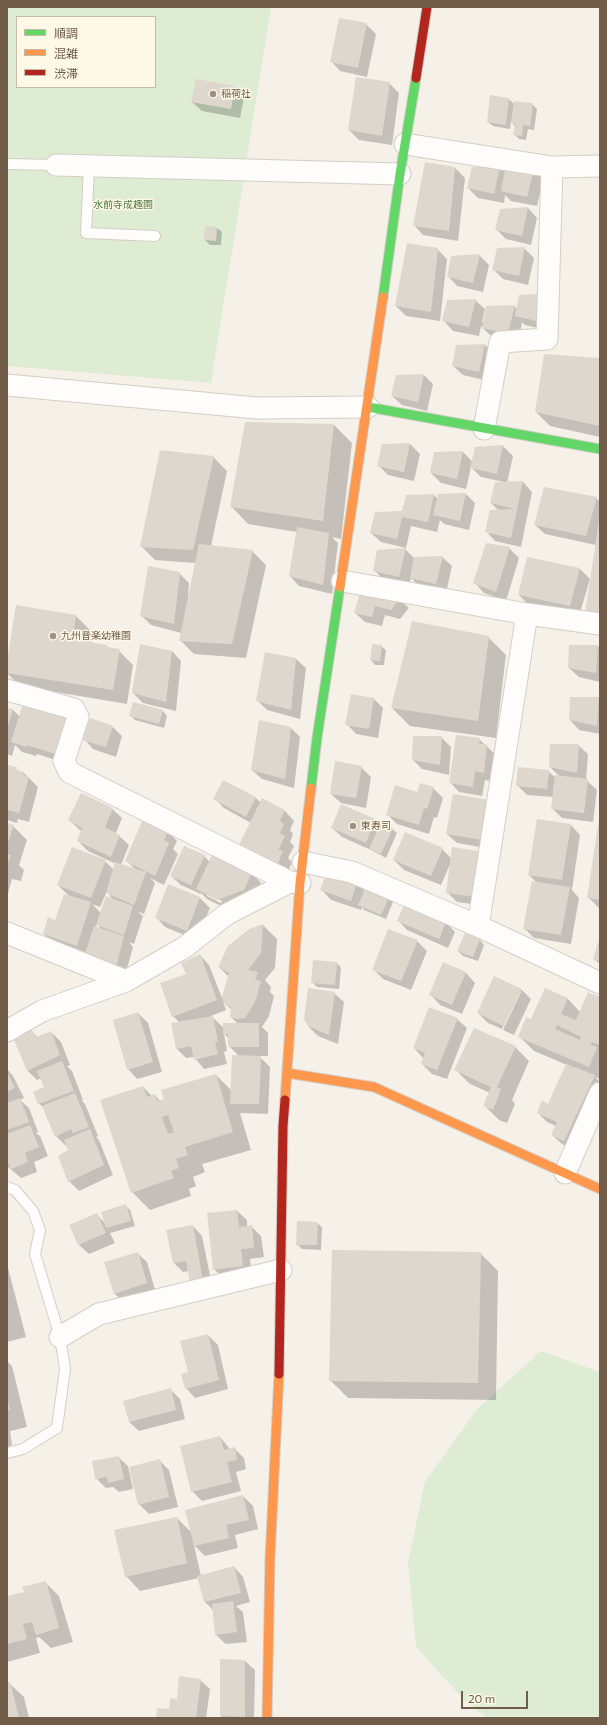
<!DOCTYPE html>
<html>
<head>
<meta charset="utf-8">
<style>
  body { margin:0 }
  #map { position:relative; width:607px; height:1725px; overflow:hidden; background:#f5f1e8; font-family:Commissioner,"Noto Sans JP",sans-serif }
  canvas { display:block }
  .frame { position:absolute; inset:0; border:8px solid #715c4a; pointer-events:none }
  .legend { position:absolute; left:16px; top:16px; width:140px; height:72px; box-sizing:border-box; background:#fef8e7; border:1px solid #c6baa8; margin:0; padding:5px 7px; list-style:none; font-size:12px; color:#715c4a }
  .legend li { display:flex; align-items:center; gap:8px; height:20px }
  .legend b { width:20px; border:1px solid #c6baa8 }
  .scale { position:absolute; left:461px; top:1691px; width:67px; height:18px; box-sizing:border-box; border:2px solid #715c4a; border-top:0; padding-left:5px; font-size:12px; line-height:14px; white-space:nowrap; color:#715c4a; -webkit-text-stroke:3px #fef8e7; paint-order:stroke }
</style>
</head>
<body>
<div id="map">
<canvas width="607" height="1725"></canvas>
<div class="frame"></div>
<ul class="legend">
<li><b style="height:5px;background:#63d668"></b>順調</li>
<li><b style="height:5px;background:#ff974d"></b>混雑</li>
<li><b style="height:5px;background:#b3261e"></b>渋滞</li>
</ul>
<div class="scale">20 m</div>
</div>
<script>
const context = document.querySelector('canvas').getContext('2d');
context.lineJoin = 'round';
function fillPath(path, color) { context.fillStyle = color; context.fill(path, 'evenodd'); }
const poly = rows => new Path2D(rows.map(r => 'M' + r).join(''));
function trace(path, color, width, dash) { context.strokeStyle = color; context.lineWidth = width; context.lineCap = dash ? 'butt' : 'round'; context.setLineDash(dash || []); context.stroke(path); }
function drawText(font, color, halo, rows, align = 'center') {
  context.font = font + ' Commissioner,"Noto Sans JP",sans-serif'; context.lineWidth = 3; context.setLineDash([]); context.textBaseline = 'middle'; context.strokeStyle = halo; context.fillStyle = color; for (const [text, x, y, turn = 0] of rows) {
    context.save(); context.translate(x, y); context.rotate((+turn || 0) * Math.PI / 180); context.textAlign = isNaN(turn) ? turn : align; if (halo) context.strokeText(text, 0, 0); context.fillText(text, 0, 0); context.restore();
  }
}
fillPath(poly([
  [7,7,271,7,211,383,7,366],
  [17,17,155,17,155,87,17,87],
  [541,1351,600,1372,600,1718,488,1718,468,1704,416,1647,408,1562,425,1482,477,1409]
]), '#deecd3');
fillPath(poly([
  [366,24,376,34,367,77,340,71,331,61],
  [389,83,399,93,392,145,359,140,349,130],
  [235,87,244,97,240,118,202,111,192,102],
  [509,99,514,104,532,104,537,109,534,130,528,129,526,140,519,139,514,134,515,126,511,121,510,129,493,126,488,122],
  [500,167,506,173,533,170,543,179,537,206,511,201,505,195,504,203,478,198,468,188],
  [455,168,465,178,458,241,423,235,414,225],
  [528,208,537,218,531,245,506,239,496,229],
  [217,228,222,232,221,245,210,245,205,240],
  [524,248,534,258,528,285,503,279,493,269],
  [437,249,447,259,440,321,406,316,396,306],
  [479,255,489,265,483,292,457,286,448,276],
  [520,296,550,331,525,325,522,322,518,343,492,337,481,326,479,336,453,331,444,321,475,300,485,309,482,322,484,323,514,306,517,309],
  [485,345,494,354,488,381,463,375,453,366],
  [600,359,600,437,550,426,536,412],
  [424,375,433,384,427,411,402,405,392,396],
  [246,423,334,425,352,443,341,539,332,537,338,543,332,594,299,586,290,576,297,532,248,524,231,506],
  [410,444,420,454,414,481,388,475,378,465,383,445],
  [503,446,513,456,507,483,523,482,532,492,521,547,495,541,486,531,499,511,491,503,504,482,481,477,471,467,466,489,441,483,431,473,463,452,473,462,476,448],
  [213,457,227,471,211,546,252,551,266,565,246,658,194,654,180,640,181,633,151,625,141,615,179,573,189,583,188,596,189,596,196,563,155,560,141,546],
  [466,494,475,503,469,530,444,524,440,520,437,532,411,526,406,548,381,542,371,533,403,512,434,495,438,499],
  [596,498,600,502,600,626,586,612,596,545,545,534,535,525],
  [509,548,519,558,506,601,484,593,475,583],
  [405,549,414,558,442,557,452,566,446,593,420,587,411,578,409,586,384,580,374,570],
  [528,559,580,569,590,579,579,616,528,604,519,595],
  [361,590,399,599,409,608,400,619,385,615,382,626,365,622,355,613],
  [76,616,90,630,88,639,94,644,107,646,110,649,119,651,133,665,127,704,20,686,7,673,7,668],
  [488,637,506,655,496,738,410,726,392,708],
  [381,646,386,650,384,665,375,665,371,660],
  [598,646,600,648,600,682,579,677,569,668],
  [172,651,181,661,176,711,143,703,133,693],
  [266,653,296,659,306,668,300,719,267,710,257,700],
  [599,698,600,734,579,730,570,720],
  [374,699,383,708,378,738,356,734,347,724],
  [7,709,13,710,68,764,37,754,36,756,22,752,15,745,12,756,7,754],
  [163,711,167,716,164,728,135,720,131,716],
  [113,727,122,736,116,757,93,749,84,739],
  [291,728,300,737,294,788,262,779,252,770],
  [441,737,451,747,449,775,422,769,413,760],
  [479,739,496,755,494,782,485,780,482,796,459,792,450,782],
  [578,745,588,754,586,780,597,790,593,822,562,818,552,808,554,797,527,795,517,785,548,771,556,778,560,777,550,767],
  [7,766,24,773,38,787,29,822,18,819,17,823,7,820],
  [361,767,371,777,366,808,341,803,331,794],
  [224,781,256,798,261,803,262,800,285,811,294,821,290,830,293,834,290,842,294,846,288,858,292,862,288,872,249,856,251,823,224,808,214,798],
  [433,788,443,798,437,818,434,817,429,834,397,824,387,814,418,793],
  [454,795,492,849,457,843,447,834],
  [341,806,375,820,380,826,392,829,397,833,386,858,371,850,342,837,332,828],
  [112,809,122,818,116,833,129,845,121,865,136,870,126,860,167,831,177,841,173,849,178,854,164,885,150,878,155,883,144,914,137,911,143,916,134,944,129,942,133,947,125,976,54,944,44,934,56,921,70,897,58,885,105,861,114,870,116,864,88,851,78,841,82,832,69,820],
  [107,891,113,900,101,913,92,904,100,907],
  [97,924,102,930,96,928],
  [600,819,600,909,588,897],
  [7,824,13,826,27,840,19,865,24,870,21,881,12,879,7,897],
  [571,825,580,835,572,890,579,898,571,944,534,938,525,929,537,883,529,875],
  [442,849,452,859,487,906,457,902,447,892,451,862,441,885,404,870,394,860],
  [204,856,210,862,252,873,261,883,253,899,227,909,207,899,201,893,201,894,181,885,171,876],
  [207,894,222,901,221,903,207,896],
  [357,883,365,891,388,898,393,902,386,919,364,910,362,907,361,910,331,900,322,890],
  [169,886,200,898,210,908,196,940,165,927,156,917],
  [398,920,446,922,455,932,448,948,407,930],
  [263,925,277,939,275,968,265,980,271,987,270,992,274,996,269,1016,262,1027,268,1033,268,1056,259,1056,270,1067,268,1114,240,1113,251,1150,202,1164,205,1172,193,1177,196,1186,189,1189,191,1196,150,1210,132,1192,143,1087,152,1096,155,1095,160,1101,216,1075,232,1091,239,1056,229,1046,229,1039,224,1033,227,1051,224,1052,227,1064,204,1069,194,1057,186,1058,177,1049,180,1023,173,1016,187,975,200,955,209,965,222,998,229,977,219,967,250,930],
  [223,1002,232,1010,231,1017,238,1024,224,1028,211,1016,226,1010],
  [465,934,480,940,484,945,478,961,463,956,458,951],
  [600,939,600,964,594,959],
  [417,941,427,951,411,990,383,979,373,969],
  [337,963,341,968,339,989,317,987,312,982],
  [444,963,466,973,475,983,462,1014,440,1005,431,995],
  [521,989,531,999,514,1035,503,1030,521,992,519,992,502,1029,488,1023,478,1013],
  [545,989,568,999,580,1012,600,998,600,1079,595,1077,600,1082,600,1093,574,1150,562,1144,552,1135,556,1126,547,1122,538,1113,549,1105,567,1065,534,1051,520,1037,532,1020],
  [334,993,344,1002,338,1044,318,1036,308,1026],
  [138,1013,148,1023,162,1072,137,1079,128,1069],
  [457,1019,467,1028,447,1079,432,1074,422,1064,423,1058,414,1048],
  [31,1030,38,1038,51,1032,61,1042,70,1065,67,1066,72,1071,83,1100,82,1101,85,1104,98,1136,96,1137,99,1140,113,1175,79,1191,69,1181,70,1151,68,1145,66,1146,56,1136,44,1109,39,1103,45,1088,41,1078,37,1080,28,1071],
  [515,1047,529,1061,512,1100,515,1104,507,1123,499,1120,485,1106,490,1093,470,1084,456,1070],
  [7,1069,13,1076,24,1098,20,1100,29,1108,38,1132,36,1133,40,1136,48,1156,34,1162,37,1172,21,1178,7,1166],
  [126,1206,130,1210,135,1226,110,1233,115,1243,89,1254,79,1245,96,1214,106,1224],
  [237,1211,247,1220,247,1227,251,1226,261,1236,264,1257,250,1259,252,1276,224,1279,214,1269],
  [317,1223,322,1227,321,1250,302,1249,297,1244],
  [193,1226,202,1236,213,1290,189,1271,183,1272,174,1263],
  [137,1253,147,1262,156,1293,124,1303,114,1293],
  [480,1253,498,1271,496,1400,348,1398,330,1380],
  [7,1264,26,1337,7,1342],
  [208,1335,218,1345,228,1389,195,1398,186,1388,189,1373],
  [7,1361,12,1366,27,1427,10,1431,12,1445,7,1447],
  [170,1389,180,1399,185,1419,139,1431,129,1422],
  [220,1437,230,1449,235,1449,244,1458,246,1469,236,1472,241,1491,202,1501,192,1491],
  [118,1457,128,1466,133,1489,119,1492,113,1487,106,1488,96,1478],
  [159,1460,169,1470,178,1507,149,1514,139,1504],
  [243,1496,253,1506,258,1529,235,1535,238,1548,205,1556,194,1545,201,1576,234,1567,243,1577,250,1602,236,1606,243,1612,247,1642,226,1644,216,1635,213,1610,205,1602,199,1578,140,1591,126,1576,177,1518,192,1533],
  [45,1582,59,1596,73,1642,51,1648,39,1637,36,1638,40,1653,7,1662,7,1597,25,1593],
  [221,1660,245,1661,255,1670,254,1718,223,1718,221,1716],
  [200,1680,210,1689,206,1718,157,1718,170,1711,177,1700],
  [9,1683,24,1697,29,1718,7,1718,7,1684]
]), '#0003');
fillPath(poly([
  [339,18,367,23,358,68,330,62],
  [356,77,390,82,382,136,348,130],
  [196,79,235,86,231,109,191,102],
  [490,95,509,98,506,125,487,122],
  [514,101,533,103,530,126,523,125,522,136,513,135,515,123,511,123],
  [425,162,455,167,449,231,413,226],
  [500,166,494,194,467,188,472,167],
  [534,169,527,197,501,191,505,170],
  [528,207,522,236,495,230,500,209],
  [205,226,217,227,216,241,204,240],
  [407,243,438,248,431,312,395,306],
  [525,247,519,276,492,270,497,248],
  [480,254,473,283,447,277,451,256],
  [548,293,541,322,515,316,519,295],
  [476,299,469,327,442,321,447,300],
  [515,305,508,333,482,328,486,306],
  [485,344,479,372,452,366,456,345],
  [544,354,600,358,600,426,535,412],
  [424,374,418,402,391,396,396,375],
  [245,422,334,424,323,521,230,507],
  [410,443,404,472,377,466,382,444],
  [503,445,497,474,470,468,475,447],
  [160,450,214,456,193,550,140,547],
  [463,451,457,479,430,473,434,452],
  [523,481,511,538,485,532,490,510,516,509,490,503,495,482],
  [544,487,597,497,586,536,534,525],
  [466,493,460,521,433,515,438,494],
  [434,494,428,522,402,517,397,539,370,533,375,512,402,511,406,495],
  [599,521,600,613,585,613],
  [297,527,329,533,323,585,289,576],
  [486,543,510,547,496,592,473,583],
  [199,544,253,550,232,644,179,641],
  [406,548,399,577,373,571,377,550],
  [443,556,436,584,410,578,414,557],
  [527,557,580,568,570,606,518,595],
  [148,566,180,572,174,624,140,616],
  [361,589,400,598,391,610,375,606,372,617,354,613],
  [16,605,76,615,73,636,90,639,90,642,107,645,107,647,120,649,113,690,7,673,7,661],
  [412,621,489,636,478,721,391,708],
  [140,644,172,651,166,702,132,693],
  [372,644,382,645,380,661,370,660],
  [569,645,598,645,596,673,568,668],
  [265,652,296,658,291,710,256,701],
  [351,694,374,698,369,729,345,725],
  [570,697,599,697,597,726,569,720],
  [133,702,163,710,159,724,129,716],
  [23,703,70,718,59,755,27,745,27,747,11,742],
  [7,708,13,709,7,729],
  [90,718,113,726,106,747,82,740],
  [259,720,291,727,285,779,251,770],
  [456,735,480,738,479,744,487,744,484,773,475,771,473,787,449,783],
  [413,736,442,736,440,765,412,760],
  [550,744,579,744,577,773,549,767],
  [335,761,362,766,356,798,330,794],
  [7,765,17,767,16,770,24,772,23,775,29,777,19,813,7,810],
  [518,767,549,770,547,789,516,786],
  [555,775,588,779,584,813,551,809],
  [223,780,256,797,246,817,213,799],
  [420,783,434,787,427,809,424,808,419,825,386,815,395,785,417,792],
  [81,793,113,808,105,827,120,835,111,857,77,841,82,828,68,820],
  [453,794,490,800,483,840,446,834],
  [262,798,285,810,280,821,284,824,280,833,285,836,278,850,283,851,278,863,263,857,262,858,238,847],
  [341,804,375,819,366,843,331,828],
  [143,819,168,830,164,840,169,843,155,876,125,861],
  [537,819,571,824,562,880,528,875],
  [599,819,600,819,600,900,587,898],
  [381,822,393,828,381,854,369,849],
  [7,823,14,825,7,845],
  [405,832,443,848,431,876,393,860],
  [184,846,205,855,191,885,170,876],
  [72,847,106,860,91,898,57,885],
  [452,847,484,852,477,897,446,893],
  [213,853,252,872,244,890,217,900,196,889],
  [7,854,11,855,7,865],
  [115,862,146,872,134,905,106,893],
  [327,872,357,882,351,901,320,890],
  [532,881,570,887,561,935,523,929],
  [168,884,200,897,187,931,155,918],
  [366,887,389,897,381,915,358,905],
  [64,894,91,902,77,946,43,934,48,917,55,920],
  [106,896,133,906,124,935,96,925],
  [405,903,446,922,439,939,397,921],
  [263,924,261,953,248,970,258,972,255,980,261,981,255,1002,245,1018,237,1019,230,1017,231,1007,225,1005,222,997,229,973,218,967,228,946,249,929],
  [94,926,124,936,116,967,84,957],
  [388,929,418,940,401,981,372,970],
  [465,933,480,939,473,957,457,951],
  [600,937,600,961,593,959],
  [200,954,217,1000,172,1017,160,983,186,974,181,963],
  [313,960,337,962,335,985,311,983],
  [443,962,466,972,452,1005,429,995],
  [494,976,522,989,504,1026,477,1013],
  [308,988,335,992,329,1035,308,1026,304,1019],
  [545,988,568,998,561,1014,576,1020,588,992,600,997,600,1045,592,1042,590,1044,597,1047,589,1067,518,1037,526,1017,531,1019],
  [557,1025,581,1037,580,1040,555,1029],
  [429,1007,458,1018,437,1070,421,1064,425,1053,413,1048],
  [138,1012,153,1062,127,1070,113,1020],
  [213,1016,218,1042,215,1042,218,1054,194,1060,191,1046,176,1049,171,1023],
  [223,1023,259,1023,259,1047,228,1047,228,1034,223,1034],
  [474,1028,516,1046,497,1087,501,1089,493,1110,483,1106,491,1087,454,1070],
  [31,1029,36,1037,51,1031,60,1055,27,1071,14,1040],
  [232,1055,261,1056,259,1104,230,1104],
  [62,1061,74,1091,38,1104,33,1092,44,1087,37,1071],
  [566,1064,595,1075,564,1141,551,1135,557,1122,537,1113,542,1100,548,1104],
  [7,1072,15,1088,7,1092],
  [216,1074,233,1132,185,1147,188,1155,176,1159,179,1168,171,1171,174,1178,131,1193,100,1100,143,1086,147,1097,155,1094,157,1101,164,1099,161,1090],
  [168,1115,174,1132,168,1134,162,1117],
  [75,1093,89,1127,73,1133,71,1129,55,1137,42,1106],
  [20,1098,29,1122,7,1130,7,1103],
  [30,1125,39,1147,25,1153,28,1162,11,1169,7,1161,7,1134],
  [90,1129,104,1165,68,1182,58,1156,68,1150,64,1140],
  [126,1204,131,1221,106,1228,101,1212],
  [237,1210,239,1227,252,1225,254,1248,241,1249,243,1266,213,1270,207,1213],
  [97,1213,106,1233,78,1245,69,1225],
  [297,1221,318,1222,317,1245,296,1245],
  [193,1225,203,1281,190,1283,186,1261,173,1263,166,1230],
  [332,1250,481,1252,478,1383,329,1381],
  [138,1252,147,1283,114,1294,104,1262],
  [208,1334,219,1380,185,1389,181,1374,188,1372,180,1341],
  [171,1388,176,1410,129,1422,123,1401],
  [7,1399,10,1409,7,1410],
  [220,1436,224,1450,235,1447,237,1460,227,1462,232,1482,191,1492,180,1446],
  [119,1456,124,1479,108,1483,107,1477,95,1479,92,1461],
  [160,1459,169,1497,138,1505,129,1467],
  [243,1495,249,1520,226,1525,229,1538,194,1546,185,1510],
  [177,1517,187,1563,125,1577,114,1530],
  [234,1566,241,1593,204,1602,197,1576],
  [46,1581,59,1628,36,1635,32,1622,23,1624,27,1639,7,1644,7,1596,24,1592,22,1587],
  [233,1601,237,1632,215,1635,212,1604],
  [220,1659,245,1660,245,1717,220,1716],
  [179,1676,201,1679,196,1718,156,1718,157,1708,169,1709,170,1698,177,1699],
  [10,1682,19,1717,14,1718,7,1718,7,1683]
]), '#ded7ce');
const lane = poly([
  [7,164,56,165],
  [89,166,86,233,155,236],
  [7,1187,15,1190,33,1211,40,1230,35,1254,60,1337,65,1369,57,1428,23,1449,7,1453]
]);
const street = poly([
  [405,144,552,167,600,166],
  [56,165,400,174],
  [7,385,257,408,368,407],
  [484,429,500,342,547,339,552,167],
  [342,581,527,614,600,624],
  [7,690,74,709,78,717,64,761,69,772,290,882,300,883],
  [303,862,352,872,478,926,600,983],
  [478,926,527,614],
  [7,933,126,981],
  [7,1031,42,1011,126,981,185,947,227,914,290,882],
  [565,1173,600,1093],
  [60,1337,99,1314,281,1270]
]);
const fast = poly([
  [383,297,400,174,416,78],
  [368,407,600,449],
  [311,788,317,738,340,587]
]);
const slow = poly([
  [340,587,383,297],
  [287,1073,374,1087,600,1189],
  [285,1100,300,883,311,788],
  [267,1718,270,1558,279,1374]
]);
const jam = poly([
  [416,78,427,7],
  [279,1374,283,1126,285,1100]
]);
trace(lane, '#d4cec5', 12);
trace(street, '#d4cec5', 23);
trace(fast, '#d4cec6', 11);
trace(slow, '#d4cec6', 11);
trace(jam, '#d4cec6', 11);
trace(lane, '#fefdfc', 10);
trace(street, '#fefdfc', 21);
trace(fast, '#63d668', 9);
trace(slow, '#ff974d', 9);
trace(jam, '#b3261e', 9);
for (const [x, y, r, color] of [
  [213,94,4,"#9f9081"],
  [53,636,4,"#9f9081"],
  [353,826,4,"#9f9081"]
]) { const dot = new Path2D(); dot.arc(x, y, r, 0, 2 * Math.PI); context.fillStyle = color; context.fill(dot); trace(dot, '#fef8e7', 1.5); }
drawText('10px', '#715c4a', '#fef8e7', [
  ["稲荷社",221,94],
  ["九州音楽幼稚園",61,636],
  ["東寿司",361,826]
], 'left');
drawText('10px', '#4f7c45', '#fef8e7', [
  ["水前寺成趣園",123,205]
]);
</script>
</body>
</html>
